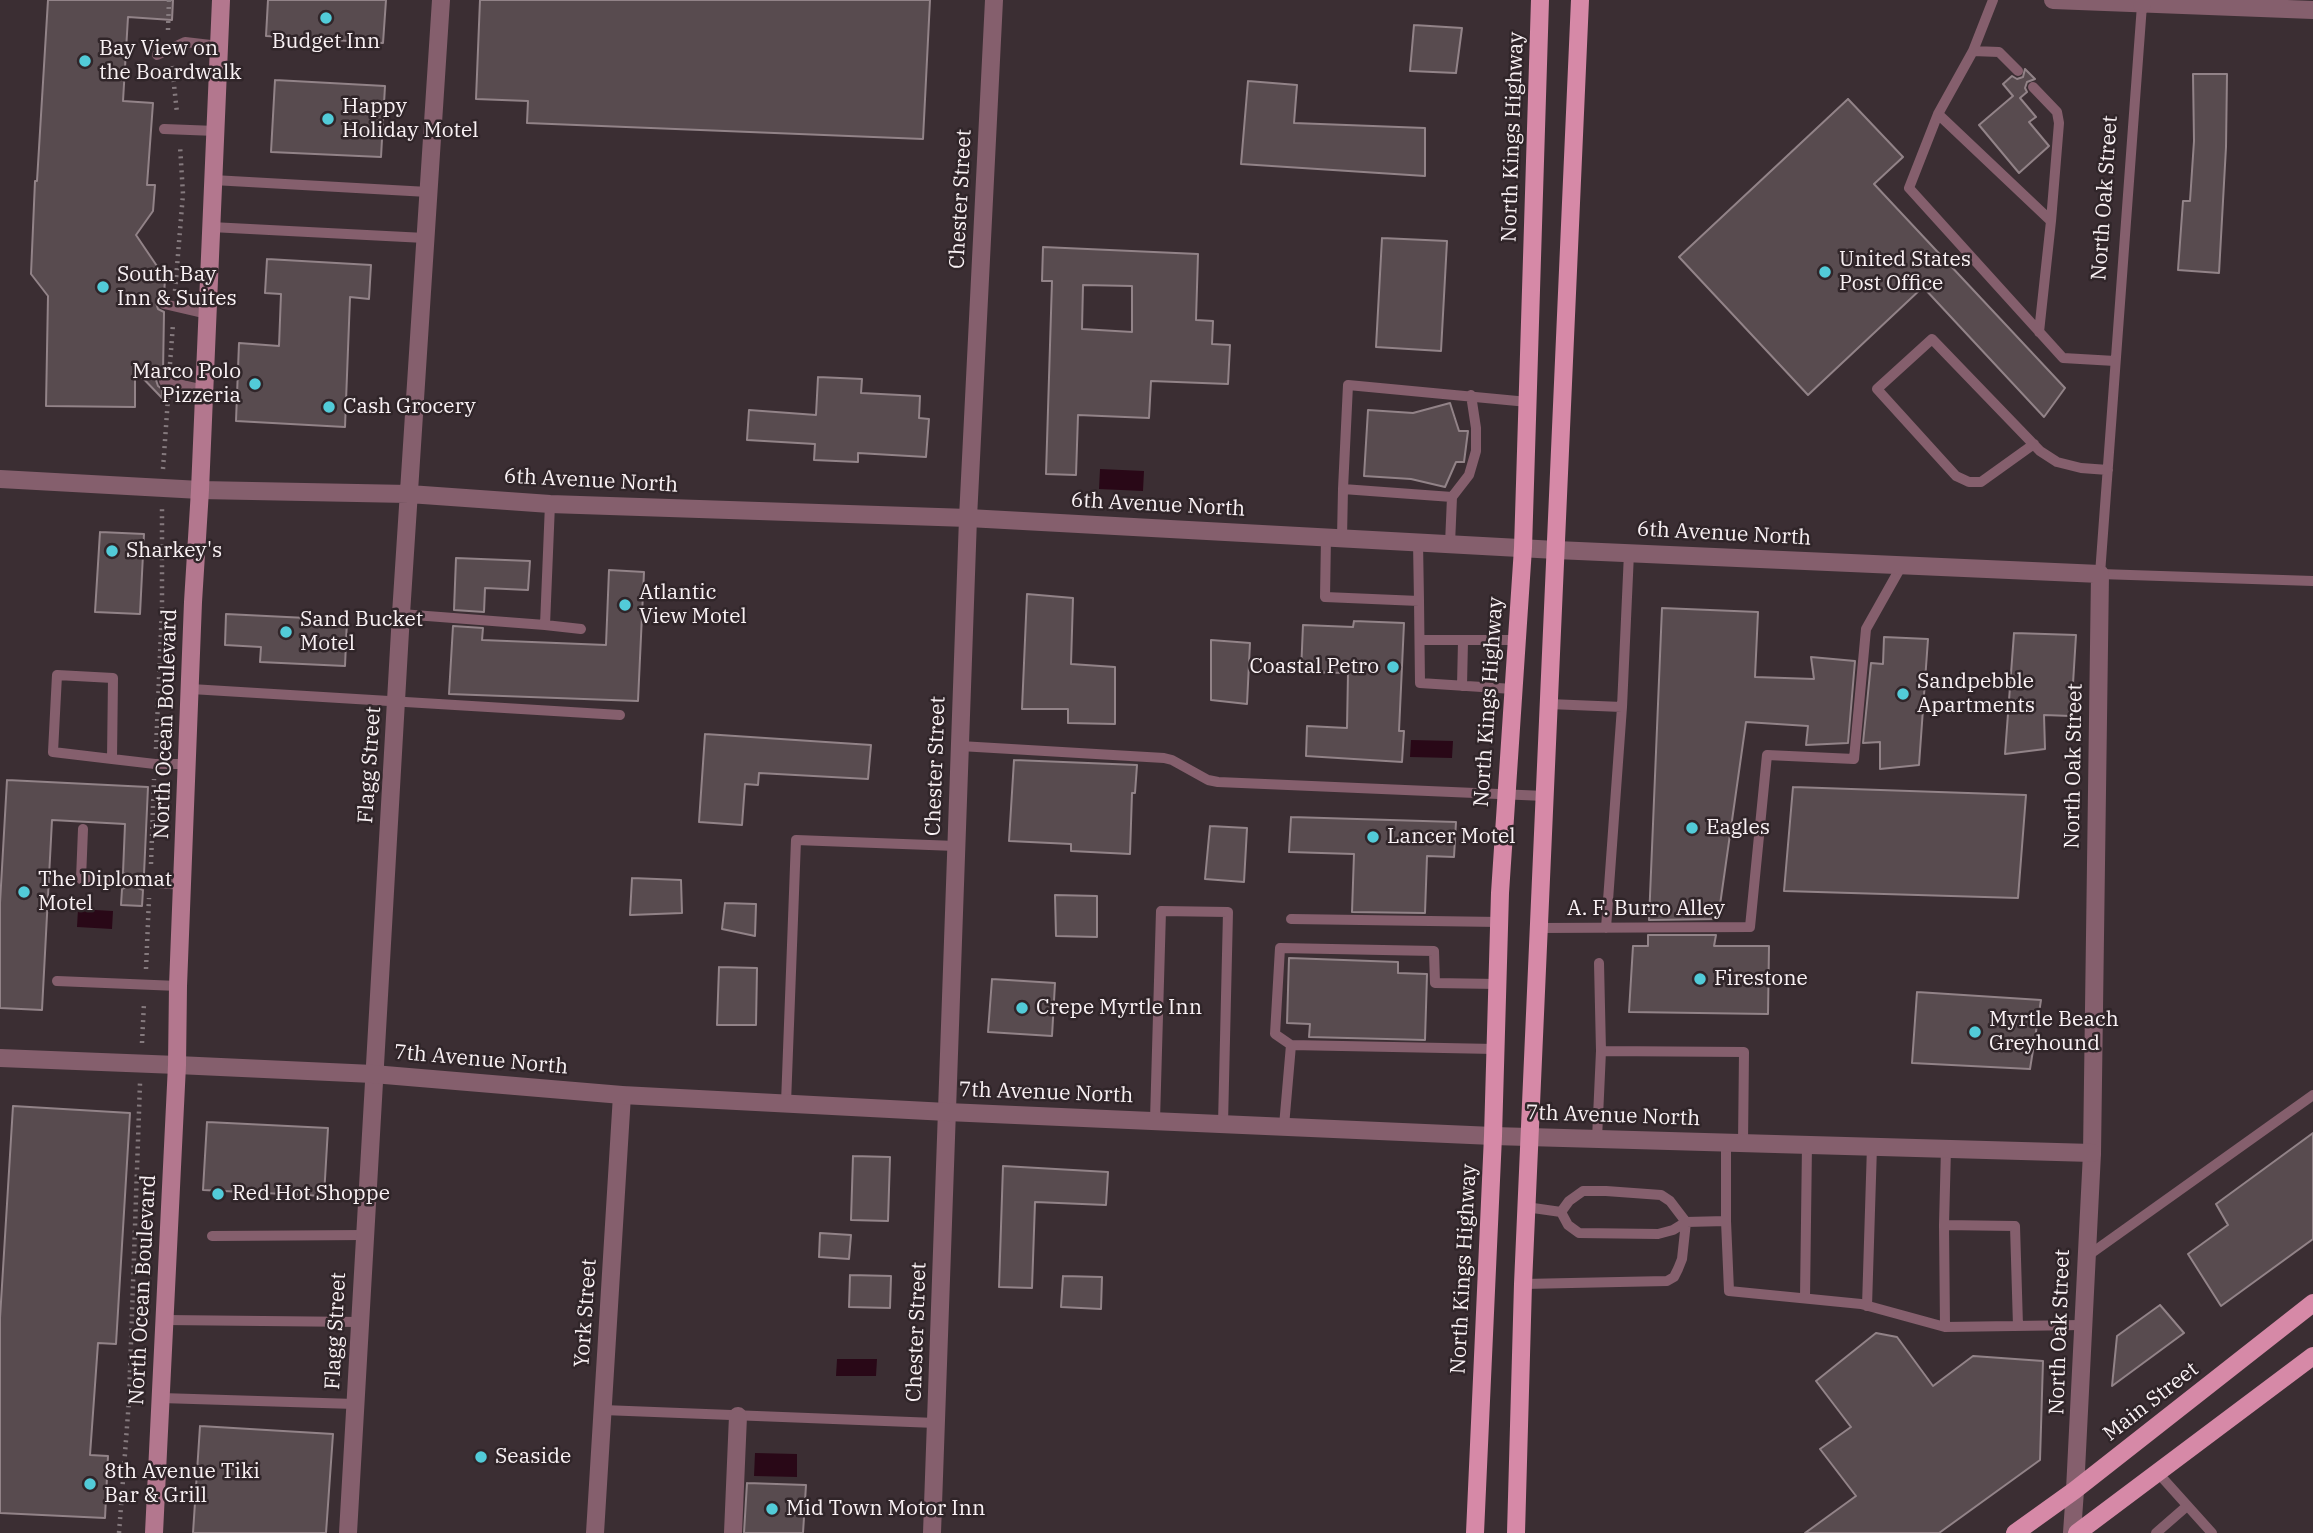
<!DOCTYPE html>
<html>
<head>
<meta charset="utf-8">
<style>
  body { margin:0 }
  canvas { display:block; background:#3b2e33 }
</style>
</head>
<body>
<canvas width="2313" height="1533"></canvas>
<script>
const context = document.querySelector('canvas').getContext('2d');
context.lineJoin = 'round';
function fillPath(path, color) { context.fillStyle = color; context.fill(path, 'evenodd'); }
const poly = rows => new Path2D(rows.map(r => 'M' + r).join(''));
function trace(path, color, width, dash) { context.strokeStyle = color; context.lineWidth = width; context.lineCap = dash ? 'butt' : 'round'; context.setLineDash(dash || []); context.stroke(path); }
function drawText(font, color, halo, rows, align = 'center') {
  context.font = font + ' "IBM Plex Serif",serif'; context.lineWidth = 5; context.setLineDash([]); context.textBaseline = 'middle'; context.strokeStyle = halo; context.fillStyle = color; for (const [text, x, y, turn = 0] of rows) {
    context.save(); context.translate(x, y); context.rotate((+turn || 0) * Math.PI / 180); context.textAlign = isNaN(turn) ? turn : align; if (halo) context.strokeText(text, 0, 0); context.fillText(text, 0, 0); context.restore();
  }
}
fillPath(poly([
  [1100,469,1144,471,1143,491,1099,489],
  [1411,740,1453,741,1452,758,1410,757],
  [78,909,113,911,112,929,77,927],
  [837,1359,877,1359,876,1376,836,1376],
  [755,1453,797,1454,797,1477,754,1476]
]), '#290817');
const building = poly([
  [48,0,173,0,172,20,128,17,123,101,153,103,147,185,155,185,153,211,136,235,165,278,164,296,159,298,156,303,158,309,164,312,163,373,156,380,158,386,162,389,162,398,135,370,135,407,46,406,48,296,31,274,35,181,37,181,48,0],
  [268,0,386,0,383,43,266,36,268,0],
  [480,0,930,0,923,139,527,123,528,101,476,99,480,0],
  [1414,25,1462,28,1456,73,1410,71,1414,25],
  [2025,69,2035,79,2027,82,2025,88,2027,92,2020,98,2036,117,2029,122,2049,146,2019,173,1979,125,2013,96,2003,84,2012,76,2017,79,2023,77,2025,69],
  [2193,74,2227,74,2226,147,2219,273,2178,270,2183,201,2190,201,2194,141,2193,74],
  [275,80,385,86,381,157,271,152,275,80],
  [1248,81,1297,85,1294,123,1425,128,1425,176,1241,164,1248,81],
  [1848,99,1903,157,1874,184,2065,388,2044,417,1923,287,1808,395,1679,257,1848,99],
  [1382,238,1447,241,1441,351,1376,347,1382,238],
  [1043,247,1198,254,1196,320,1213,321,1212,344,1230,345,1228,384,1151,381,1149,418,1078,415,1076,475,1046,474,1052,281,1042,281,1043,247],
  [1083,285,1132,286,1132,332,1082,329,1083,285],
  [267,259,371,265,369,299,350,297,345,427,236,421,239,343,279,346,281,294,265,293,267,259],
  [818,377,862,379,861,393,920,396,919,418,929,419,926,457,858,453,858,462,814,460,815,444,747,440,749,410,816,415,818,377],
  [1450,403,1459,431,1468,431,1464,462,1456,462,1445,487,1411,479,1364,476,1368,410,1413,413,1450,403],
  [100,532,144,534,140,614,95,612,100,532],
  [456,558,530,561,528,590,485,588,484,612,454,610,456,558],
  [609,570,644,572,638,701,449,694,453,626,483,628,482,640,606,645,609,570],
  [1027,594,1073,598,1071,664,1115,667,1115,724,1068,723,1068,709,1022,709,1027,594],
  [1662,608,1758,612,1755,677,1814,679,1811,657,1855,661,1848,743,1806,745,1808,726,1746,722,1718,919,1649,920,1662,608],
  [226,614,347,620,345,666,260,662,261,647,225,645,226,614],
  [1354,621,1404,623,1399,731,1404,731,1402,762,1306,756,1307,726,1347,728,1348,673,1301,672,1303,625,1353,627,1354,621],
  [2014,633,2076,635,2071,716,2044,715,2045,749,2005,754,2014,633],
  [1884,637,1928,639,1919,765,1880,769,1880,742,1863,743,1871,663,1883,664,1884,637],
  [1211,640,1250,643,1247,704,1211,700,1211,640],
  [705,734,871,745,868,779,759,773,758,785,745,784,742,825,699,822,705,734],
  [1014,760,1137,765,1135,793,1132,793,1130,854,1071,851,1071,844,1009,841,1014,760],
  [7,780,148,787,144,874,137,877,135,882,138,888,143,890,142,906,121,905,122,889,128,886,130,881,127,875,123,873,125,824,52,820,42,1010,0,1008,0,903,7,780],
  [1793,787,2026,795,2018,898,1784,891,1793,787],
  [1291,817,1456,822,1454,857,1427,856,1425,913,1352,912,1354,854,1289,852,1291,817],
  [1210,826,1247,828,1244,882,1205,879,1210,826],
  [632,878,681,880,682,913,630,915,632,878],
  [1055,895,1097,896,1097,937,1056,936,1055,895],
  [725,903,756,904,755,936,722,929,725,903],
  [1648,935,1716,935,1714,946,1769,946,1768,1014,1629,1012,1633,946,1648,946,1648,935],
  [1289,958,1398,962,1398,973,1427,974,1425,1040,1309,1037,1310,1024,1287,1023,1289,958],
  [719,967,757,968,756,1025,717,1025,719,967],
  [992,979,1055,983,1052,1036,988,1032,992,979],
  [1917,992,2041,1000,2030,1069,1912,1063,1917,992],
  [13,1106,130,1113,116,1344,98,1343,90,1455,108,1456,105,1518,0,1513,0,1318,13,1106],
  [207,1122,328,1128,324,1196,203,1190,207,1122],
  [2313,1133,2313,1239,2221,1306,2188,1254,2228,1225,2216,1204,2313,1133],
  [853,1156,890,1157,888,1221,851,1220,853,1156],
  [1003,1166,1108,1172,1106,1205,1035,1202,1032,1288,999,1287,1003,1166],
  [820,1233,851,1235,849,1259,819,1257,820,1233],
  [850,1275,891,1276,890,1308,849,1307,850,1275],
  [1063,1276,1102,1277,1101,1309,1061,1307,1063,1276],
  [2160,1305,2184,1333,2112,1386,2117,1336,2160,1305],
  [1876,1333,1897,1337,1933,1386,1973,1356,2043,1361,2040,1460,1939,1533,1805,1533,1856,1496,1820,1449,1851,1427,1816,1381,1876,1333],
  [200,1426,333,1434,326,1533,193,1533,200,1426],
  [747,1483,806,1485,803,1533,744,1533,747,1483]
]);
fillPath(building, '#584b4f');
trace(building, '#928388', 2);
trace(poly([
  [168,30,169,0],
  [172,66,177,113],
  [175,291,183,194,180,146],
  [170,364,173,324],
  [163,469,168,398],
  [156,749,162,608,162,509],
  [151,864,154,779],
  [146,969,149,898],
  [142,1043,144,1003],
  [119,1533,129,1400,140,1083]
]), '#857a7e', 4.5, [2, 5]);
trace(poly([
  [1993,0,1973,51,1938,114,1909,188,2063,358,2115,361],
  [2142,5,2100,574,2313,581],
  [1973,51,1999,52,2018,71],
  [157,55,185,42,219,46],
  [2033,87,2057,112,2059,123,2051,221],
  [1938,114,2051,221,2039,332],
  [164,129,216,131],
  [213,180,428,192],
  [211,227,425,238],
  [164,304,207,314],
  [164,381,204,390],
  [2034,444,1981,482,1969,482,1956,476,1877,389,1932,339,2040,451,2057,462,2081,468,2108,470],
  [1452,497,1469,475,1476,451,1476,428,1471,395],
  [1326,537,1325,597,1419,601,1420,683,1513,689],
  [1342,538,1343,489],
  [1418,542,1419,601],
  [1450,544,1452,497,1343,489,1348,385,1528,402],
  [401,614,545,625,550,504],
  [545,625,581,629],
  [1420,640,1515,640],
  [1462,686,1463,641],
  [191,689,620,715],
  [1549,704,1622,707],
  [960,746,1164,758,1172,760,1208,780,1218,782,1545,796],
  [112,759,113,678,57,675,53,752,112,759,155,764,188,764],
  [83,829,81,879,122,881],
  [143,882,183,885],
  [1291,919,1499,922],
  [1539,928,1750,927,1767,755,1854,759,1866,629,1902,565],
  [1606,928,1622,707,1629,553],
  [1599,963,1601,1051,1744,1052,1743,1143],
  [57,981,178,986],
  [1291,1045,1275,1034,1280,948,1434,951,1435,983,1497,984],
  [786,1103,796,840,956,846],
  [1155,1120,1161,911,1228,912,1223,1124],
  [1284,1126,1291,1045,1495,1049],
  [1597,1139,1601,1051],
  [1726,1142,1726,1221,1729,1291,1861,1304,1945,1327,2082,1325],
  [1946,1148,1944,1225,2015,1226,2018,1326],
  [1526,1207,1561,1212],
  [1561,1212,1568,1225,1579,1233,1658,1234,1673,1230,1686,1222,1726,1221],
  [1944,1225,1945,1327],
  [212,1236,365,1235],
  [2086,1257,2313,1095],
  [1523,1284,1667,1281,1674,1277,1678,1269,1682,1259,1686,1222,1670,1201,1661,1195,1606,1191,1583,1191,1569,1201,1561,1212],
  [1805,1298,1807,1144],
  [1867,1306,1872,1146],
  [165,1320,360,1322],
  [161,1398,355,1404],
  [603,1410,936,1423],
  [2158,1473,2212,1533],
  [2156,1533,2187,1506]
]), '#855f6d', 10);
trace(poly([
  [2053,0,2313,10],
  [0,479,200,490,409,494,550,504,968,518,1556,550,2100,574,2092,1153,2075,1490],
  [0,1058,177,1065],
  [348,1533,401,614,441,0],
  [595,1533,622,1095],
  [733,1533,738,1416],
  [932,1533,968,518,994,0]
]), '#855f6d', 18);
trace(poly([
  [2142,5,2142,0],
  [177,1065,373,1074,622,1095,947,1112,1493,1136,2092,1153],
  [2072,1533,2075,1490]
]), '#855f6d', 18);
trace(poly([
  [154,1533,177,1065,178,986,193,602,200,490,221,0]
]), '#b3778e', 18);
trace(poly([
  [1475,1533,1493,1136,1500,893,1523,548,1540,0],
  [1516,1533,1523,1284,1580,0],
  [2015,1533,2075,1490,2313,1303],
  [2077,1533,2313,1356]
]), '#d689a7', 18);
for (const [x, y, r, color] of [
  [326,18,7,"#52cbd8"],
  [85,61,7,"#52cbd8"],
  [328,119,7,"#52cbd8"],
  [1825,272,7,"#52cbd8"],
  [103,287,7,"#52cbd8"],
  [255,384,7,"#52cbd8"],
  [329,407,7,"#52cbd8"],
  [112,551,7,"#52cbd8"],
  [625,605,7,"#52cbd8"],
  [286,632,7,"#52cbd8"],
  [1393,667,7,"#52cbd8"],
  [1903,694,7,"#52cbd8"],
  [1692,828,7,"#52cbd8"],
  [1373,837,7,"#52cbd8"],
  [24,892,7,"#52cbd8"],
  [1700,979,7,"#52cbd8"],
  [1022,1008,7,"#52cbd8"],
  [1975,1032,7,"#52cbd8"],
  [218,1194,7,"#52cbd8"],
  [481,1457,7,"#52cbd8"],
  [90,1484,7,"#52cbd8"],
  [772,1509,7,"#52cbd8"]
]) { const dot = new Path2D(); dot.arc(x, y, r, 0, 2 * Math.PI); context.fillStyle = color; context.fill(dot); trace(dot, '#302529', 2.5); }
drawText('21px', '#f9f1f4', '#302529', [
  ["Budget Inn",326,42,"center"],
  ["Bay View on",99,49],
  ["the Boardwalk",99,73],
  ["Happy",342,107],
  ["Holiday Motel",342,131],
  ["United States",1839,260],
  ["Post Office",1839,284],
  ["South Bay",117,275],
  ["Inn & Suites",117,299],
  ["Marco Polo",241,372,"right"],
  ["Pizzeria",241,396,"right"],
  ["Cash Grocery",343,407],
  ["Sharkey's",126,551],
  ["Atlantic",639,593],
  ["View Motel",639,617],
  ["Sand Bucket",300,620],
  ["Motel",300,644],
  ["Coastal Petro",1379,667,"right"],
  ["Sandpebble",1917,682],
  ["Apartments",1917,706],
  ["Eagles",1706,828],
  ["Lancer Motel",1387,837],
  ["The Diplomat",38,880],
  ["Motel",38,904],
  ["Firestone",1714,979],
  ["Crepe Myrtle Inn",1036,1008],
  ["Myrtle Beach",1989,1020],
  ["Greyhound",1989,1044],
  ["Red Hot Shoppe",232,1194],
  ["Seaside",495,1457],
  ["8th Avenue Tiki",104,1472],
  ["Bar & Grill",104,1496],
  ["Mid Town Motor Inn",786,1509]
], 'left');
drawText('21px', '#f9f1f4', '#302529', [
  ["North Kings Highway",1513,137,-88],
  ["North Oak Street",2105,198,-86],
  ["Chester Street",961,199,-87],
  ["6th Avenue North",591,481,3],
  ["6th Avenue North",1158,505,3],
  ["6th Avenue North",1724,534,3],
  ["North Kings Highway",1489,702,-86],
  ["North Ocean Boulevard",166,724,-88],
  ["Flagg Street",370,765,-86],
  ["Chester Street",936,766,-88],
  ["North Oak Street",2074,766,-89],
  ["A. F. Burro Alley",1646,909],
  ["7th Avenue North",481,1060,5],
  ["7th Avenue North",1046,1093,2],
  ["7th Avenue North",1613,1116,2],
  ["North Kings Highway",1464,1269,-87],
  ["North Ocean Boulevard",143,1290,-87],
  ["York Street",586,1313,-86],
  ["Flagg Street",336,1331,-87],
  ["Chester Street",917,1332,-88],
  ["North Oak Street",2060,1332,-88],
  ["Main Street",2151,1402,-38]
]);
</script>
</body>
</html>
